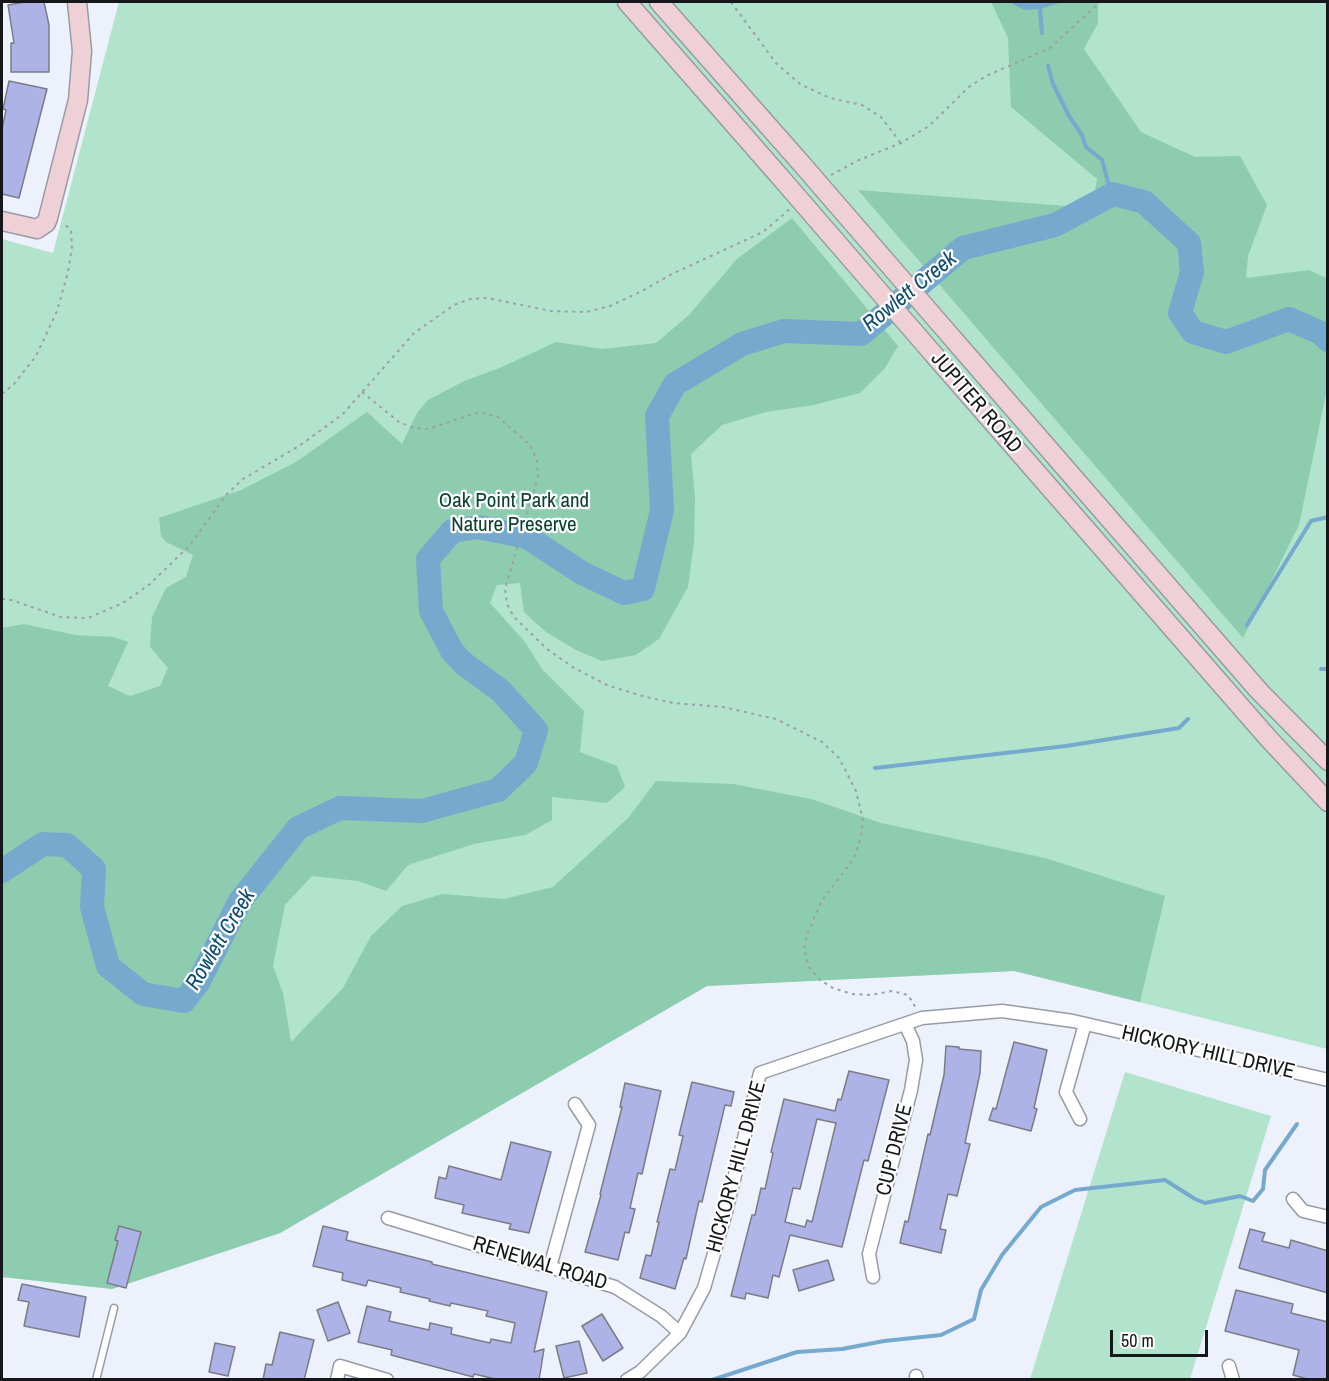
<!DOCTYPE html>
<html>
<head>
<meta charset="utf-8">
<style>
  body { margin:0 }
  #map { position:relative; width:1329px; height:1381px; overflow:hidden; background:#edf1fb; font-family:"Archivo Narrow",sans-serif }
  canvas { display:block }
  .frame { position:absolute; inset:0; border:3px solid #16171a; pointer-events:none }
  .scale { position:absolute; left:1110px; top:1330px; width:98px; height:27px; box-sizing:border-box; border:3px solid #16171a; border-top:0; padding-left:8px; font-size:18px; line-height:21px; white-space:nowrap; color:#16171a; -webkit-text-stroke:4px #fefefe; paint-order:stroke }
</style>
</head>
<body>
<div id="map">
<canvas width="1329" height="1381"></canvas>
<div class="frame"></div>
<div class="scale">50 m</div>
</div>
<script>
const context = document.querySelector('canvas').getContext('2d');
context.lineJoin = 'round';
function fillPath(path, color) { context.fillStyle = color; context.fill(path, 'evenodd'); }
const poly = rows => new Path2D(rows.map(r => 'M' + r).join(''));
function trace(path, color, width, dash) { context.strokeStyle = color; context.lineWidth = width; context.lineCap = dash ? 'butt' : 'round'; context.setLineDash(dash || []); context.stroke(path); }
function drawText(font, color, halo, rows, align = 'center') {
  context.font = font + ' "Archivo Narrow",sans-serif'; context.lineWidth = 4.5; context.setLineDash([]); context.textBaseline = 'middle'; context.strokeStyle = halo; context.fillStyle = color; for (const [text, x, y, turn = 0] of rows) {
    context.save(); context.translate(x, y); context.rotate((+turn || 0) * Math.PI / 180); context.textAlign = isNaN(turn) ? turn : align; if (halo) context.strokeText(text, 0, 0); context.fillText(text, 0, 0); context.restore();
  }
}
fillPath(poly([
  [119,2,1327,2,1327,1049,1015,971,707,986,280,1233,112,1289,2,1277,2,239,53,253],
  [1125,1072,1271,1116,1190,1379,1030,1379]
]), '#b2e3cc');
fillPath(poly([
  [991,2,1098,2,1098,23,1084,49,1141,132,1195,157,1240,156,1267,205,1248,256,1246,278,1309,270,1328,279,1327,389,1299,525,1243,638,858,190,1092,208,1097,179,1011,107,1008,38],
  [792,218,898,346,885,368,860,393,814,405,766,412,722,425,691,454,695,498,694,542,688,587,659,639,636,655,602,661,576,650,546,632,524,612,520,583,497,585,490,603,525,642,542,669,584,711,580,752,617,766,625,787,607,803,552,797,552,820,525,835,474,844,408,865,386,891,358,881,312,876,285,905,273,966,283,993,291,1042,343,988,371,936,402,906,442,894,504,899,553,887,628,818,656,781,733,784,811,799,881,823,1045,858,1165,896,1140,1002,1014,971,707,986,280,1233,112,1289,2,1277,2,628,24,624,75,635,114,637,128,642,108,686,130,696,160,686,168,668,150,647,152,617,166,588,186,577,193,555,166,542,161,536,159,518,241,490,296,462,367,412,402,444,417,413,428,400,464,381,502,367,556,342,602,349,656,343,689,315,737,259]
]), '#8eccb0');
fillPath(poly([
  [1011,2,1063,2,1040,9,1025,10,1014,5]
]), '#76a9ce');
trace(poly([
  [1035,2,1040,9,1042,33],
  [1048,66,1053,84,1069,116,1082,135,1086,147,1102,160,1108,182,1113,194],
  [1247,625,1311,521,1328,517],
  [1321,669,1328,669],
  [875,768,1066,746,1179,728,1188,719],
  [712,1380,797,1352,842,1349,884,1341,941,1335,974,1319,981,1290,1002,1255,1041,1207,1075,1190,1165,1180,1195,1199,1205,1203,1240,1196,1253,1201,1263,1189,1265,1170,1297,1124]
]), '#76a9ce', 4);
trace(poly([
  [2,871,43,844,67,845,94,869,92,907,108,966,143,994,184,1001,198,983,240,901,298,828,340,808,422,811,498,790,526,763,536,730,501,691,463,663,452,651,431,611,428,559,452,531,478,527,527,537,582,573,624,593,643,589,662,510,657,416,675,384,742,344,784,331,861,334,963,248,1055,225,1113,194,1144,202,1189,243,1192,272,1180,313,1193,332,1226,342,1289,319,1321,333,1328,340]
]), '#76a9ce', 24);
const building = poly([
  [25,2,44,2,49,25,49,72,11,72,11,43,14,43,8,5,25,2],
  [9,81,47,89,19,198,2,194,2,129,6,110,3,109,9,81],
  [1014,1042,1047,1050,1034,1108,1037,1109,1031,1131,989,1120,993,1108,996,1109,1014,1042],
  [946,1046,959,1047,959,1049,981,1051,980,1073,965,1143,970,1144,957,1196,948,1194,940,1229,946,1230,941,1253,900,1243,905,1221,908,1222,928,1134,930,1135,944,1075,946,1046],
  [849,1071,889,1080,868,1161,864,1160,842,1247,790,1235,779,1277,773,1275,768,1298,746,1293,745,1299,731,1296,752,1215,755,1215,761,1188,765,1189,773,1153,771,1152,784,1099,835,1111,838,1099,841,1100,849,1071],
  [817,1119,836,1123,812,1222,807,1220,805,1227,785,1222,793,1188,800,1189,817,1119],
  [692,1082,734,1092,731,1106,725,1105,702,1202,699,1201,686,1259,684,1258,675,1289,640,1278,646,1255,651,1256,659,1222,657,1222,670,1169,675,1170,683,1136,679,1135,692,1082],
  [625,1083,661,1091,642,1174,638,1173,630,1208,635,1209,629,1233,625,1232,618,1260,585,1252,601,1195,600,1194,622,1107,620,1107,625,1083],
  [511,1142,551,1152,529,1233,509,1229,511,1224,462,1213,464,1205,435,1198,439,1177,446,1179,449,1166,501,1180,511,1142],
  [119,1226,141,1232,126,1288,107,1283,118,1241,115,1240,119,1226],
  [323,1226,348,1232,346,1240,432,1262,432,1264,547,1292,534,1352,544,1349,539,1380,500,1380,474,1374,473,1377,391,1355,392,1350,358,1342,367,1306,391,1312,389,1321,429,1330,430,1323,452,1328,451,1334,490,1343,491,1339,511,1343,515,1323,486,1316,488,1311,451,1303,450,1306,429,1301,430,1299,400,1292,401,1288,368,1280,366,1286,342,1280,343,1273,313,1266,323,1226],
  [1250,1229,1265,1233,1262,1241,1289,1248,1291,1240,1328,1251,1328,1293,1239,1268,1250,1229],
  [828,1260,834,1280,799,1291,793,1270,828,1260],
  [22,1284,86,1297,79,1337,24,1326,29,1302,18,1300,22,1284],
  [1236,1290,1293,1304,1291,1313,1328,1322,1328,1372,1326,1380,1311,1380,1293,1375,1299,1350,1225,1331,1236,1290],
  [338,1302,350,1333,328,1341,317,1310,338,1302],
  [602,1314,623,1348,603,1361,582,1326,602,1314],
  [280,1332,314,1340,304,1380,263,1380,266,1364,272,1365,280,1332],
  [579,1341,587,1373,564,1378,556,1346,579,1341],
  [215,1343,235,1347,228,1376,209,1372,215,1343]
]);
fillPath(building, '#adb2e7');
trace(building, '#7b7c86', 1.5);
const lane = poly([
  [96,1380,114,1308]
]);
const street = poly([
  [1080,1119,1066,1092,1085,1024],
  [1293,1199,1303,1211,1328,1217],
  [388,1218,615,1287,661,1316,680,1333],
  [550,1267,589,1125,575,1104],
  [873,1277,869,1254,911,1090,916,1060,913,1041,905,1024],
  [1229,1366,1233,1380],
  [916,1376,917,1380],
  [337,1380,340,1366,387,1380],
  [627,1380,640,1372,680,1333,704,1288,726,1212,760,1073,922,1018,1002,1011,1073,1021,1328,1080]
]);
const secondary = poly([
  [627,2,781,178],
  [659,2,800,162],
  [2,221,37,229,46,223,48,218,78,100,82,51,77,2],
  [954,340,1259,691,1328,761],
  [935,356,1268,738,1328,802]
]);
trace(lane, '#979ba4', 9);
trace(street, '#979ba4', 15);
trace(secondary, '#979ba4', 21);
trace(poly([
  [731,2,776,63,800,84,830,98,862,105,881,117,900,142],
  [831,175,859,160,901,143,929,126,970,86,988,75,1050,48,1100,2],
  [362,392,399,422,414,428,428,429,479,412,498,417,530,445,537,461,538,476,505,589,507,604,514,617,547,649,574,668,609,686,646,697,673,703,723,707,776,719,822,742,839,758,856,791,863,820,861,837,854,858,821,902,807,935,804,949,809,967,820,980,833,988,852,994,871,995,892,991,908,995,916,1008],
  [2,394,14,384,36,356,57,311,68,272,72,247,71,230,63,223],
  [2,599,11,600,61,617,88,618,123,603,150,584,190,545,226,495,243,479,299,446,343,414,414,333,454,305,470,299,487,298,551,311,586,312,610,306,640,292,672,274,763,232,790,209]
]), '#9c9fa7', 2, [3, 4.5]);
trace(lane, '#fff', 6);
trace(street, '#fff', 12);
trace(secondary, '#efd0d6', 18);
const secondaryBridge = poly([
  [800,162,954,340],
  [781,178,935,356]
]);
trace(secondaryBridge, '#979ba4', 21, []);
trace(secondaryBridge, '#efd0d6', 18);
drawText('21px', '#16171a', '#fefefe', [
  ["JUPITER ROAD",976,403,49],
  ["HICKORY HILL DRIVE",1208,1053,13],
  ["CUP DRIVE",895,1150,-76],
  ["HICKORY HILL DRIVE",737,1167,-75],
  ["RENEWAL ROAD",540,1264,17]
]);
drawText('21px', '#0e4230', '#fefefe', [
  ["Oak Point Park and",514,501],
  ["Nature Preserve",514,525]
]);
drawText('italic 22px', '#0e4d71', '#fefefe', [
  ["Rowlett Creek",910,292,-39],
  ["Rowlett Creek",221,940,-59]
]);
</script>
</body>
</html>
